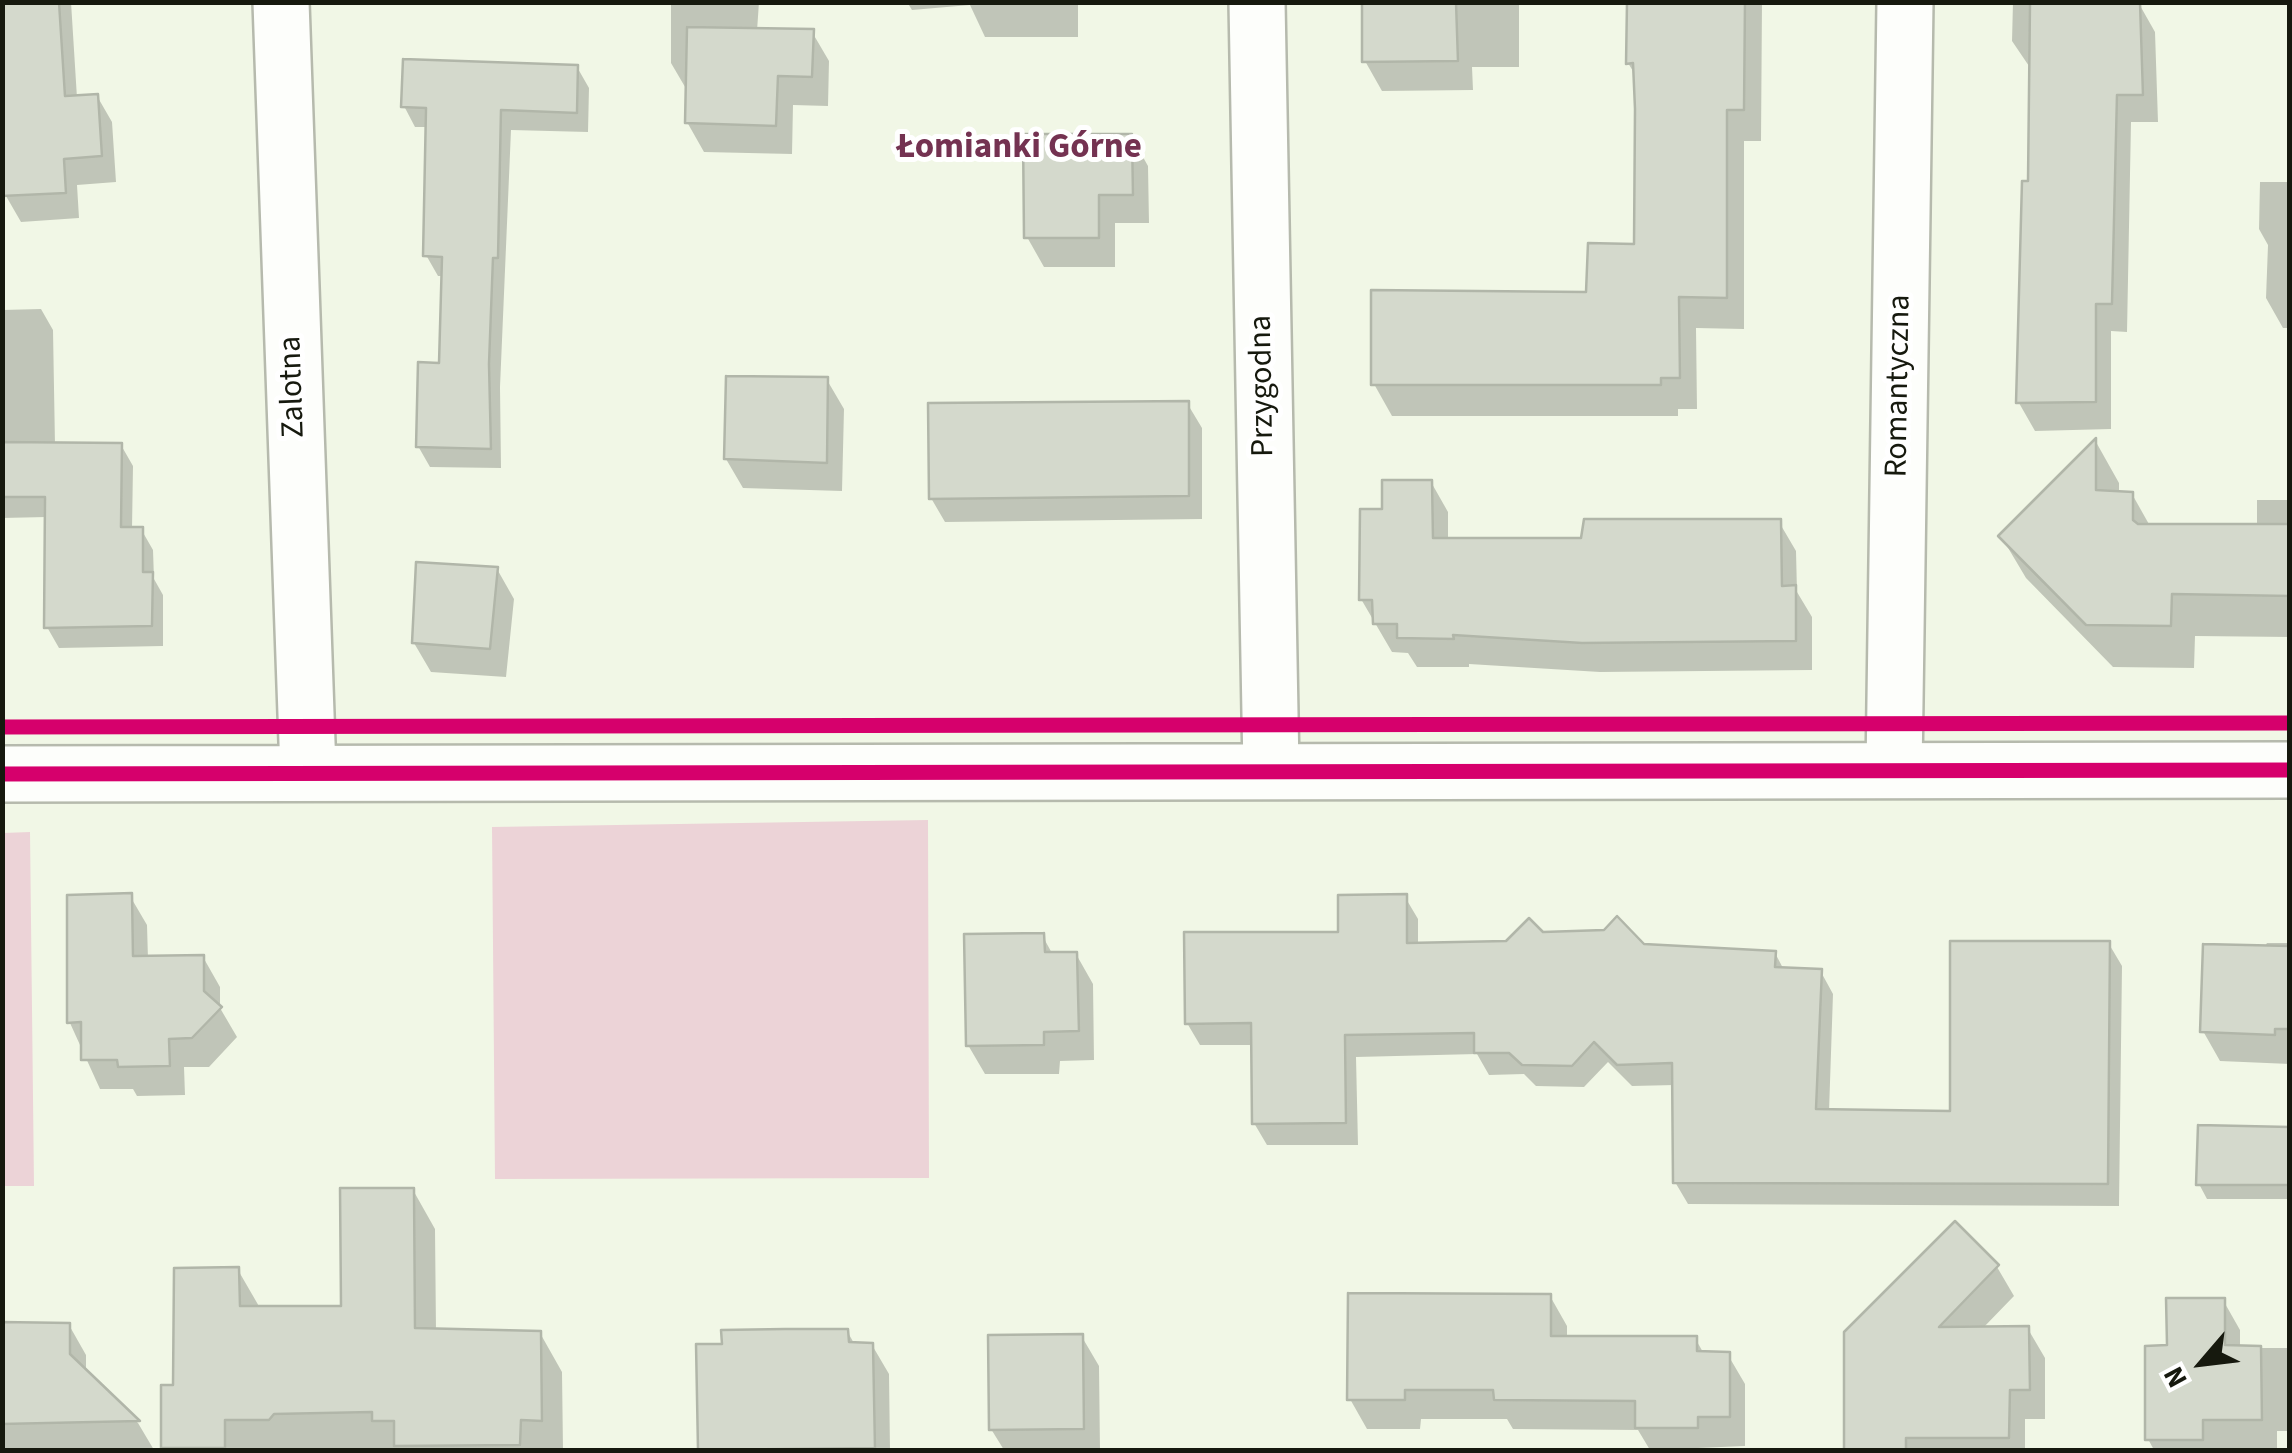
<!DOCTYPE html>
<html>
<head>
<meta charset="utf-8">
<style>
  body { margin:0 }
  #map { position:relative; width:2292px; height:1453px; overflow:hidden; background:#f1f7e6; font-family:"Source Sans 3",sans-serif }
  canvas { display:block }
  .frame { position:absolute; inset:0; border:5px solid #16190e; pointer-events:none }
  .north { position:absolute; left:2152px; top:1313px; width:100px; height:100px; -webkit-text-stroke:8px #fff; paint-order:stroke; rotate:242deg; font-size:28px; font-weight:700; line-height:40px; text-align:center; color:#16190e }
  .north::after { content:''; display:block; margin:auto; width:35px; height:45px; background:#16190e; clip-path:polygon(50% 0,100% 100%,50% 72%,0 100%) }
</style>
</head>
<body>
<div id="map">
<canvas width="2292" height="1453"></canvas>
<div class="frame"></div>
<div class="north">N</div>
</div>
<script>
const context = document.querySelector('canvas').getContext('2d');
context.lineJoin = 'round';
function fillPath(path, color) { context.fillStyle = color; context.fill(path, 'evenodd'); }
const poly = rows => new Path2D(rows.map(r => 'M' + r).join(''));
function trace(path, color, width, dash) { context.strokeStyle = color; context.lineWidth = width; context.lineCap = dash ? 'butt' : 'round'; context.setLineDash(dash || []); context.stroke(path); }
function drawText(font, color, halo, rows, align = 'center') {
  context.font = font + ' "Source Sans 3",sans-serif'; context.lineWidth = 10; context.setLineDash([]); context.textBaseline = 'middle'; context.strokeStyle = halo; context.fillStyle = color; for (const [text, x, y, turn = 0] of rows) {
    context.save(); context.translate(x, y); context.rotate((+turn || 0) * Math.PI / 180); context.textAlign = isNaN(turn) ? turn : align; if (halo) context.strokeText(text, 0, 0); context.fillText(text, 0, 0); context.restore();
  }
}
fillPath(poly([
  [928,820,929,1178,495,1179,492,827],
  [30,832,34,1186,3,1186,3,833]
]), '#ecd3d7');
fillPath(poly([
  [2,2,71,2,77,98,97,96,112,122,116,182,77,185,79,218,21,222,6,196],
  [671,2,759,2,757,31,812,32,829,61,828,106,793,105,792,154,704,152,687,122,688,92,671,63],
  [907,2,1078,2,1078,37,985,37,970,5,912,10],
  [1365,2,1519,2,1519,67,1472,67,1473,90,1382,91,1365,61],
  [1629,2,1762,2,1761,141,1744,141,1744,329,1696,328,1697,409,1678,409,1678,416,1392,416,1374,384,1588,294,1636,247,1636,76,1628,63],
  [2013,2,2138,2,2155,32,2158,122,2131,122,2127,332,2111,331,2111,429,2035,431,2019,403,2031,69,2012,41],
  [577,67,589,88,588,132,511,130,500,387,501,468,430,467,418,446,441,365,444,276,438,276,426,255,428,127,415,127,404,106],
  [1131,136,1148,166,1149,223,1115,223,1115,267,1044,267,1027,237],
  [2260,182,2290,182,2290,328,2283,328,2266,298,2268,245,2259,229],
  [41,309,53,330,55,445,121,445,133,466,132,529,141,529,153,550,154,579,163,595,163,646,59,648,47,627,47,517,2,518,2,310],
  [827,380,844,409,842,491,743,488,726,459],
  [1187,403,1202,428,1202,519,945,522,931,498],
  [2096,442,2119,483,2119,494,2132,494,2150,526,2257,526,2257,500,2290,500,2290,637,2195,636,2194,668,2113,667,2026,578,2001,536],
  [1431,482,1448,512,1448,541,1584,541,1779,522,1796,551,1797,592,1812,617,1812,670,1600,672,1469,664,1469,667,1417,667,1408,653,1392,652,1361,599,1385,512],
  [497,569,514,599,506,677,431,672,414,643],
  [130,896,147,925,148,959,203,957,220,987,220,1008,237,1037,209,1067,184,1067,185,1095,137,1096,133,1089,100,1089,70,1023],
  [1405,897,1418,919,1418,946,1507,944,1542,934,1642,947,1775,953,1784,970,1821,972,1833,994,1829,1112,1952,1113,2109,944,2122,966,2119,1206,1688,1204,1675,1182,1675,1085,1632,1086,1608,1062,1584,1087,1536,1086,1524,1074,1489,1075,1477,1054,1356,1057,1358,1145,1267,1145,1254,1123,1253,1045,1200,1045,1187,1023],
  [1042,935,1053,955,1076,954,1093,984,1094,1060,1060,1061,1059,1074,985,1074,968,1045],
  [2267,943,2290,943,2290,1064,2220,1061,2203,1031],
  [2290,1129,2290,1199,2207,1199,2199,1184],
  [413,1190,435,1229,436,1331,540,1333,562,1372,563,1450,165,1450,176,1387,238,1270,260,1308,343,1308],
  [1955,1224,1997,1267,2014,1296,1982,1329,2028,1329,2045,1358,2045,1419,2025,1419,2025,1450,1847,1450,1847,1333],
  [1550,1296,1567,1326,1567,1339,1695,1338,1704,1354,1728,1355,1745,1384,1745,1446,1650,1450,1638,1430,1513,1429,1507,1419,1421,1419,1420,1429,1367,1429,1350,1399],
  [2223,1300,2240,1330,2240,1348,2290,1348,2290,1431,2277,1431,2277,1448,2154,1450,2148,1439,2170,1348],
  [2,1325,69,1325,86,1355,86,1372,138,1423,154,1450,2,1450],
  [847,1331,855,1345,872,1345,889,1374,890,1450,701,1450],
  [1082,1337,1099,1366,1100,1450,1004,1450,991,1429]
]), '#0003');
const building = poly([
  [2,2,59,2,65,96,98,94,102,156,64,159,66,193,2,196,2,2],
  [1362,2,1456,2,1458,61,1362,62,1362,2],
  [1627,2,1745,2,1744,110,1727,110,1727,298,1679,297,1680,378,1661,378,1661,385,1371,385,1371,290,1586,292,1588,243,1634,244,1635,109,1633,63,1626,64,1627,2],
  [2030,2,2140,2,2143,95,2117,95,2112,304,2096,304,2096,402,2016,403,2022,181,2028,181,2030,2],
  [687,27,814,29,812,77,778,76,776,126,685,123,687,27],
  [403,59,578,65,577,113,501,110,498,258,493,258,489,364,491,449,416,447,418,362,439,363,442,257,423,256,426,108,401,107,403,59],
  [1023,134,1132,134,1133,195,1099,195,1099,238,1024,238,1023,134],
  [726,376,828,377,827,463,724,459,726,376],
  [1189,401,1189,496,929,499,928,403,1189,401],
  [2096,438,2096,490,2133,492,2133,520,2138,524,2290,524,2290,596,2172,594,2171,626,2086,625,1998,536,2096,438],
  [2,442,122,443,121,527,143,527,143,572,153,572,152,626,44,628,45,497,2,497,2,442],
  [1382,480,1432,480,1433,538,1581,538,1584,519,1781,519,1782,586,1796,585,1796,641,1582,643,1453,635,1454,639,1397,638,1397,624,1373,624,1372,600,1359,600,1360,509,1382,509,1382,480],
  [416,562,498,567,490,649,412,643,416,562],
  [132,893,133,956,204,955,204,991,222,1007,192,1038,169,1039,170,1066,118,1067,117,1060,81,1060,81,1022,67,1023,67,895,132,893],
  [1407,894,1407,943,1506,941,1529,918,1543,932,1604,930,1617,916,1644,944,1776,951,1775,967,1822,969,1816,1109,1950,1111,1950,941,2110,941,2108,1184,1673,1183,1672,1063,1617,1065,1594,1042,1572,1066,1522,1065,1509,1053,1474,1053,1474,1033,1345,1035,1346,1123,1252,1124,1251,1023,1185,1024,1184,932,1338,932,1338,895,1407,894],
  [1044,933,1045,952,1077,952,1079,1031,1044,1032,1044,1045,966,1046,964,934,1044,933],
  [2203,944,2290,946,2290,1029,2275,1029,2275,1035,2200,1032,2203,944],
  [2198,1125,2290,1127,2290,1185,2196,1185,2198,1125],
  [340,1188,414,1188,415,1328,541,1331,542,1421,521,1420,520,1445,394,1446,394,1421,372,1421,372,1412,274,1414,269,1420,225,1420,225,1448,161,1448,161,1385,173,1385,174,1268,239,1267,240,1306,341,1306,340,1188],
  [1955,1221,1999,1265,1939,1327,2029,1326,2030,1390,2010,1390,2009,1438,1906,1438,1906,1450,1844,1450,1844,1332,1955,1221],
  [1348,1293,1551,1294,1551,1336,1697,1336,1697,1351,1730,1352,1730,1417,1698,1417,1698,1428,1635,1428,1635,1401,1494,1400,1493,1390,1405,1390,1405,1400,1347,1400,1348,1293],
  [2166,1298,2225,1298,2225,1345,2261,1346,2262,1420,2203,1420,2203,1440,2145,1440,2145,1346,2167,1345,2166,1298],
  [2,1322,70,1323,70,1354,140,1421,2,1424,2,1322],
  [785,1329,848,1329,849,1342,873,1343,875,1448,698,1450,696,1344,722,1344,721,1330,785,1329],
  [1083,1334,1084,1429,989,1430,988,1335,1083,1334]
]);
fillPath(building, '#d4d9cc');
trace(building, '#b1b6a9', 2.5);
const minor = poly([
  [281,2,308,771],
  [1257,2,1271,769],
  [1894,770,1905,2],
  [2,774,2290,770]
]);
trace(minor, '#b6baad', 60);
trace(minor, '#fdfefb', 55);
trace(poly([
  [2,727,2290,723],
  [2,774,2290,770]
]), '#d6006c', 15);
drawText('32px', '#16190e', '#fff', [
  ["Przygodna",1264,386,-91],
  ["Romantyczna",1900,386,-89],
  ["Zalotna",294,387,-92]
]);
drawText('bold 35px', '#743251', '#fff', [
  ["Łomianki Górne",1019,149]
]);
</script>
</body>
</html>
